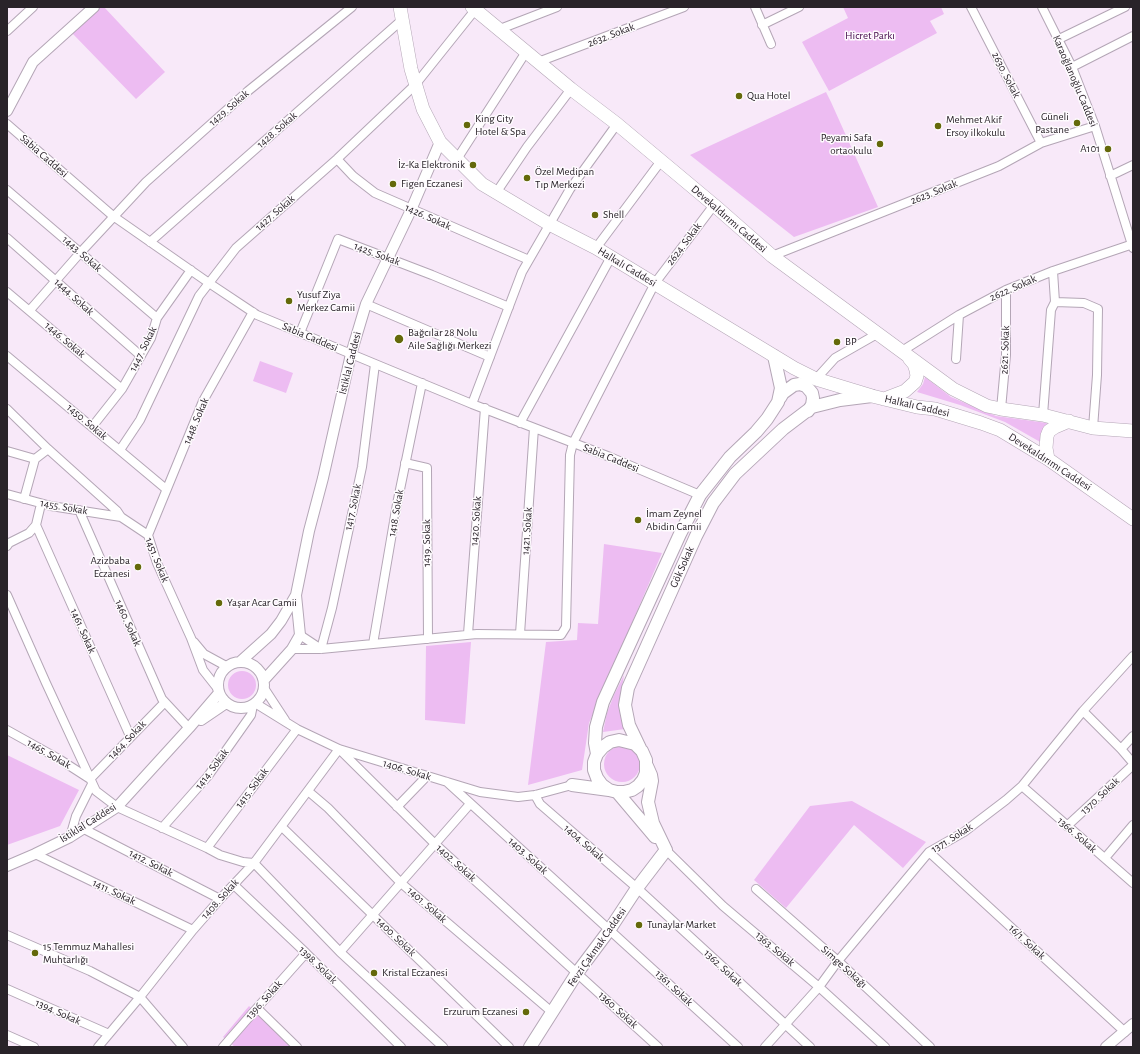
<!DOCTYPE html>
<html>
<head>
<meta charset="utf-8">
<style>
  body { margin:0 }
  #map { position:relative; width:1140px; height:1054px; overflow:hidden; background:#f8e9f9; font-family:"Alegreya Sans",sans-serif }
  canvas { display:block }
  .frame { position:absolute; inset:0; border:8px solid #292329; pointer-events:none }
</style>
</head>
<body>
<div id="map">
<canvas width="1140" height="1054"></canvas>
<div class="frame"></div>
</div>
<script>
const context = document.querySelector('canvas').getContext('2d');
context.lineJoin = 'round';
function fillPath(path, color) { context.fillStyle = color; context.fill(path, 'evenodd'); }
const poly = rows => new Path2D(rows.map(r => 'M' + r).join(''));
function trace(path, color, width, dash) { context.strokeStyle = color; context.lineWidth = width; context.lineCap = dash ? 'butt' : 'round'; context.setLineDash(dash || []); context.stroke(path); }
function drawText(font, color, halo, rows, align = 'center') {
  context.font = font + ' "Alegreya Sans",sans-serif'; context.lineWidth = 3; context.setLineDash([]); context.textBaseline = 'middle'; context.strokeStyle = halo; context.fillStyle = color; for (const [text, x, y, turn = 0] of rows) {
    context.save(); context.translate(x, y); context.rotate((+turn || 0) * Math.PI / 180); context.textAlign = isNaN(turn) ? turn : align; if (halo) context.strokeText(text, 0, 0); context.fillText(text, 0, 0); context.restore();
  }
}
fillPath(poly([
  [100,7,104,7,165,72,136,99,72,33],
  [843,7,941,7,944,14,930,21,937,33,829,91,802,42,848,18],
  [826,92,831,102,878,207,794,237,690,155],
  [260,361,293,373,286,393,253,381],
  [925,377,951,397,996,416,1047,423,1042,443,1005,422,960,405,917,392,923,384],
  [604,544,662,553,589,723,582,770,528,785,546,642,577,640,578,623,598,624],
  [471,642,465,724,425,720,426,646],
  '228 685a14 14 0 1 1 28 0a14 14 0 1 1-28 0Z',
  [624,675,620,701,625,729,603,732,607,713,614,695],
  '604 764a18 18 0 1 1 36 0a18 18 0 1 1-36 0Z',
  [7,755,79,790,60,826,7,845],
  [852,801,926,842,903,868,854,825,786,908,754,880,810,806],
  [249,1006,292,1047,235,1047,223,1037]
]), '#edbcf2');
const minor = poly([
  [755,7,771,44],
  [971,7,1041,143],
  [1042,7,1072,67,1095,126,1133,248],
  [762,25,799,7],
  [500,29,557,7],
  [7,31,33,7],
  [1059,39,1125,7],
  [538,62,684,7],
  [1072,67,1133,36],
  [7,124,113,216,209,283,257,315,472,404,610,457,700,495],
  [337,159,353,176,375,193,529,260],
  [457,159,526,52],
  [1110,176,1133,165],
  [7,190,157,318],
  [496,193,527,147,571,89],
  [7,238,141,356],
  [150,242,403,19],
  [596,248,661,161],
  [772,256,999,166,1041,143,1095,126],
  [1053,271,1055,302],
  [7,292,122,389],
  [366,304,490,357],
  [30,310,80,253,146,182,248,91,352,7],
  [300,333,338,239,432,275,509,307],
  [902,351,959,315,1006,290,1053,271,1133,244],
  [7,356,166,489],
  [956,359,959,315],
  [816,379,835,358,877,334],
  [472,404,522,272,570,189,617,124],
  [7,409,48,449,117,511,121,517,148,535,157,563,191,638,203,670,218,689],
  [1001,409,1006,355,1006,290],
  [1043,415,1051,310,1055,302,1084,303,1098,309,1097,375,1093,428],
  [520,423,611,257],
  [92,427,122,389,151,338,157,318,191,270],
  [120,450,140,420,199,296,236,248,337,159,415,85,475,10],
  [7,451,35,459,48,449],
  [405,463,427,468,428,639],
  [7,494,51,506,121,517],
  [24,499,35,459],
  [79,510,162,699,189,728],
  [36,525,130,736],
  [148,535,203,401,253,312],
  [7,546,9,543,29,533,36,525,41,504],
  [7,595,46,683,96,791,117,807,207,848,220,855,243,862,254,863,340,952,443,1047],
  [468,634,485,408],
  [520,634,534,428],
  [300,635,321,649],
  [194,642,204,654,226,666],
  [373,644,397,504,422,383],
  [292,649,321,649,477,634,561,635,566,627,570,455,573,443,655,283,714,205],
  [321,649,332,608,362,467,375,364],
  [264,688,285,720],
  [255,703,297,729,339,749,480,792,518,797,535,795,572,785],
  [1083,711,1121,749,1133,763],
  [7,730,59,759,90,779,165,702],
  [1121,749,1133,736],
  [447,782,738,1047],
  [1022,786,1133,883],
  [308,791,328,808,401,883,553,1013],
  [535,795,540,804,637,888,810,1047],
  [397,807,427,776],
  [1067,826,1133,765],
  [282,827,509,1047],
  [82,828,220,899],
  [162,828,208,776,251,715,253,705],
  [70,837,76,816,92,784],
  [207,848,297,729],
  [666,850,723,906,819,987,885,1047],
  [929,852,1125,1032],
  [35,854,193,930],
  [1105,858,1133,825],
  [234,885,306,953,401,1047],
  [756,889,838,961,930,1047],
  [7,935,90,971,140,997,183,1047],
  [340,952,470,804],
  [7,989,109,1034],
  [257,1008,297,1047],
  [7,1035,34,1047],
  [98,1047,140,997,193,930,220,899,254,863,339,749,435,844,658,1047],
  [223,1047,257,1008,306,953],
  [765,1047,819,987,838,961,929,852,964,832,1006,800,1022,786,1083,711,1133,656]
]);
const tertiary = poly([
  [7,111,33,62,94,7],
  [241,661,271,634,281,621,296,595],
  '218 685a23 23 0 1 1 46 0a23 23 0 1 1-46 0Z',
  [264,680,292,649,300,635,296,595,309,531,323,478,351,354,366,304,411,210,440,142],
  [201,720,226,703],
  [7,866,35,854,70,837,117,807,189,728,219,693],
  [1106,1047,1133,1024]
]);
const secondary = poly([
  [780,398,783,393,794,385,800,384,806,386,812,393,813,398,812,405,808,411],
  [640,748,629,725,625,705,628,688,696,536,713,503,735,474,783,429,812,407,840,400,872,396],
  [597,754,603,747,610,742,619,740,635,744,642,751,646,760,646,773,643,780,638,786,632,790,624,792,617,792,609,790,602,785,597,778,594,770,594,762,597,754,595,743,596,727,603,702,680,534,700,495,730,457,756,432,767,419,778,402,781,388,774,356],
  [647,766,651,775,652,781,648,802,653,823,666,850],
  [572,785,609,790],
  [617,792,655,837],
  [530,1047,577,973,610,929,637,888,666,850]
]);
const primary = poly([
  [400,7,411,69,423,109,440,142,482,184,549,224,596,248,794,368,816,379,872,396,917,407,935,409,981,423,1000,430,1048,459,1133,519],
  [472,7,571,89,617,124,714,205,772,256,953,389,987,406,1001,409,1043,415,1093,428,1133,431],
  [884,399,905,391,915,382,917,376,916,370,914,364,909,358],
  [1048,459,1046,448,1047,436,1049,431,1055,427,1069,421]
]);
trace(minor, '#b4a6b6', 10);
trace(tertiary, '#b4a6b6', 12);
trace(secondary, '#b4a6b6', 14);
trace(primary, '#b4a6b6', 14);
trace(minor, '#fff', 8);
trace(tertiary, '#fff', 10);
trace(secondary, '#fff', 12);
trace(primary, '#fff', 13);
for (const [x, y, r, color] of [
  [739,96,4,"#64690a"],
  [1077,123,4,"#64690a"],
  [467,125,4,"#64690a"],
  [938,126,4,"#64690a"],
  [880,144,4,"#64690a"],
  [1108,149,4,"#64690a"],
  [473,165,4,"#64690a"],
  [527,178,4,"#64690a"],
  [393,184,4,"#64690a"],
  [595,215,4,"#64690a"],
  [289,301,4,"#64690a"],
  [399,339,5,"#64690a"],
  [837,342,4,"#64690a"],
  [638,520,4,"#64690a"],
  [138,567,4,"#64690a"],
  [219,603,4,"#64690a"],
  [639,925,4,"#64690a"],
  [35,953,4,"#64690a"],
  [374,973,4,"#64690a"],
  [526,1012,4,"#64690a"]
]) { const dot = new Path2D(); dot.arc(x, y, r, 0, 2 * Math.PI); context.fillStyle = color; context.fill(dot); trace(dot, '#fefbfe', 1.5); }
drawText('11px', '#292329', '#fefbfe', [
  ["2632. Sokak",611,35,-21],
  ["2630. Sokak",1006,75,63],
  ["Karaoğlanoğlu Caddesi",1075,81,67],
  ["1429. Sokak",229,108,-41],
  ["1428. Sokak",277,130,-41],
  ["Sabia Caddesi",44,156,41],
  ["2623. Sokak",934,192,-22],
  ["1427. Sokak",275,213,-41],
  ["1426. Sokak",428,217,24],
  ["Devekaldırımı Caddesi",729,219,41],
  ["2624. Sokak",684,244,-53],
  ["1443. Sokak",82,254,41],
  ["1425. Sokak",377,254,20],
  ["Halkalı Caddesi",627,267,31],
  ["2622. Sokak",1013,288,-24],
  ["1444. Sokak",74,297,42],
  ["Sabia Caddesi",310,337,23],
  ["1446. Sokak",65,340,40],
  ["1447. Sokak",143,349,-64],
  ["2621. Sokak",1005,350,-88],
  ["İstiklal Caddesi",350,363,-76],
  ["Halkalı Caddesi",917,406,13],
  ["1448. Sokak",196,421,-67],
  ["1450. Sokak",87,422,40],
  ["Sabia Caddesi",611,458,22],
  ["Devekaldırımı Caddesi",1050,462,33],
  ["1455. Sokak",64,507,10],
  ["1417. Sokak",353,507,-78],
  ["1418. Sokak",396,513,-80],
  ["1420. Sokak",476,521,-86],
  ["1421. Sokak",527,531,-86],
  ["1419. Sokak",427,543,-90],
  ["1451. Sokak",157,560,68],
  ["Gök Sokak",682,567,-66],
  ["1460. Sokak",128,623,66],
  ["1461. Sokak",83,631,66],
  ["1464. Sokak",127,740,-46],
  ["1465. Sokak",49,754,30],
  ["1414. Sokak",212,769,-53],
  ["1406. Sokak",407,770,17],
  ["1415. Sokak",252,788,-53],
  ["1370. Sokak",1100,796,-43],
  ["İstiklal Caddesi",88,823,-32],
  ["1366. Sokak",1077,835,41],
  ["1371. Sokak",952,838,-32],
  ["1404. Sokak",584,843,41],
  ["1403. Sokak",528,856,42],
  ["1412. Sokak",151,863,27],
  ["1402. Sokak",456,863,42],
  ["1411. Sokak",114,892,25],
  ["1408. Sokak",220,899,-48],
  ["1401. Sokak",427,905,41],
  ["1400. Sokak",396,937,44],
  ["16/1. Sokak",1027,942,43],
  ["Fevzi Çakmak Caddesi",597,947,-55],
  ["1363. Sokak",775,949,40],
  ["1398. Sokak",318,965,44],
  ["Simge Sokağı",844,967,42],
  ["1362. Sokak",723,968,43],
  ["1361. Sokak",674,988,43],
  ["1396. Sokak",264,1000,-48],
  ["1360. Sokak",618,1010,42],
  ["1394. Sokak",58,1012,24]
]);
drawText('11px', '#44094b', '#fefbfe', [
  ["Hicret Parkı",870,36]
]);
drawText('11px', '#292329', '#fefbfe', [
  ["Qua Hotel",747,96],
  ["Güneli",1069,117,"right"],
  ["Pastane",1069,130,"right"],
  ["King City",475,119],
  ["Hotel & Spa",475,132],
  ["Mehmet Akif",946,120],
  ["Ersoy ilkokulu",946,133],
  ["Peyami Safa",872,138,"right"],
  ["ortaokulu",872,151,"right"],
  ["A101",1100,149,"right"],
  ["İz-Ka Elektronik",465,165,"right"],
  ["Özel Medipan",535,172],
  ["Tıp Merkezi",535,185],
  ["Figen Eczanesi",401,184],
  ["Shell",603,215],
  ["Yusuf Ziya",297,295],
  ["Merkez Camii",297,308],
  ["Bağcılar 28 Nolu",408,333],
  ["Aile Sağlığı Merkezi",408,346],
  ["BP",845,342],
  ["İmam Zeynel",646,514],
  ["Abidin Camii",646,527],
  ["Azizbaba",130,561,"right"],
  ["Eczanesi",130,574,"right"],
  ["Yaşar Acar Camii",227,603],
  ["Tunaylar Market",647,925],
  ["15 Temmuz Mahallesi",43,947],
  ["Muhtarlığı",43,960],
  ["Kristal Eczanesi",382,973],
  ["Erzurum Eczanesi",518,1012,"right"]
], 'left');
</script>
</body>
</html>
